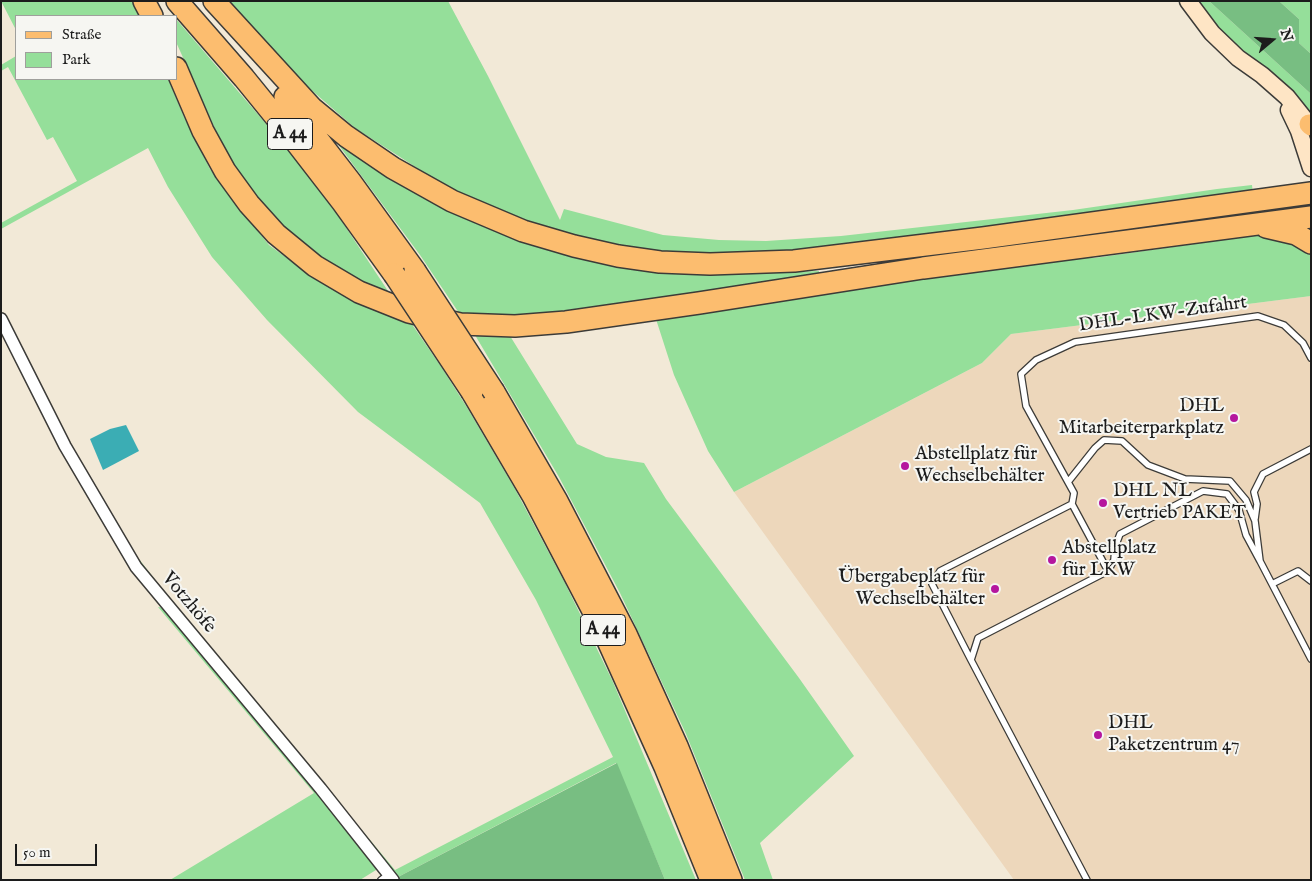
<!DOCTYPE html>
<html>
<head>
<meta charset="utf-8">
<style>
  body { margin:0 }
  #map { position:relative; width:1312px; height:881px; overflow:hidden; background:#f2e9d7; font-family:"IM FELL English",serif }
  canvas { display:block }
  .frame { position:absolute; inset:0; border:2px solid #1c1c1c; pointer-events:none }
  .legend { position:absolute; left:15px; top:15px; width:162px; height:65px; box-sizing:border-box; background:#f6f6f2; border:1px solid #9f9f9c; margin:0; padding:6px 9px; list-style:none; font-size:15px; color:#1c1c1c }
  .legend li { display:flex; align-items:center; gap:10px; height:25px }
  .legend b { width:25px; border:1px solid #9f9f9c }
  .north { position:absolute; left:1247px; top:15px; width:50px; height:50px; -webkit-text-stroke:4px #f6f6f2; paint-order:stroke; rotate:72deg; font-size:14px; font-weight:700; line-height:20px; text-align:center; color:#1c1c1c }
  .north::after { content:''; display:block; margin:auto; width:18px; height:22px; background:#1c1c1c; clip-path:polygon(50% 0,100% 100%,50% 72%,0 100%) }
  .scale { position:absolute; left:15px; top:844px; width:82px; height:22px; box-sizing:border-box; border:2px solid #1c1c1c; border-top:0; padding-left:6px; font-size:15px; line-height:18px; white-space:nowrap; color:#1c1c1c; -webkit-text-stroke:4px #f6f6f2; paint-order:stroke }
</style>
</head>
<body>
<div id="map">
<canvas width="1312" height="881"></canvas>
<div class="frame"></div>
<ul class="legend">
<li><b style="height:6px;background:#fcbd6f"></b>Straße</li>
<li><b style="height:14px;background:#95df9a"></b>Park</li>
</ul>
<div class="north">N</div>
<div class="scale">50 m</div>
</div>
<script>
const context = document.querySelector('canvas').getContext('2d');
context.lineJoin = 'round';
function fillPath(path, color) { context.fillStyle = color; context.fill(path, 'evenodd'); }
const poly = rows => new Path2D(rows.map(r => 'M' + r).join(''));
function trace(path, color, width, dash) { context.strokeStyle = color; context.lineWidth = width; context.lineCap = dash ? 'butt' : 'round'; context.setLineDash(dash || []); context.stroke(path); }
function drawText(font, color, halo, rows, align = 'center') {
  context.font = font + ' "IM FELL English",serif'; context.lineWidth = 4; context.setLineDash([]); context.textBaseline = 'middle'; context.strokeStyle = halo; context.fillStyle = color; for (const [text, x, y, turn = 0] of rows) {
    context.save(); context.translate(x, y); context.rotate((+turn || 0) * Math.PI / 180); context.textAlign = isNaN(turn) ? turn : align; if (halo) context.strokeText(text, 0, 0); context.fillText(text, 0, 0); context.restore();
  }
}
fillPath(poly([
  [1311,296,1311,880,1014,880,734,492,982,363,1011,334]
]), '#edd7bb');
fillPath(poly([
  [1,1,136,1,142,16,16,16,16,30],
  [223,1,448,1,488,76,560,220,564,209,663,235,719,240,766,241,841,236,1073,210,1217,189,1252,185,1253,194,967,235,725,258,642,250,605,243,545,227,482,205,431,177,355,128,294,75],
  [1195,1,1209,1,1311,94,1311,120,1213,27],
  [1279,1,1311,1,1311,54,1299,43,1299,19],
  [176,19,286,147,339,217,390,294,367,284,326,262,296,239,268,212,239,174,217,133,176,42],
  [16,56,16,79,168,79,184,117,210,169,235,203,269,245,321,283,379,309,407,317,442,368,468,409,515,489,565,583,613,682,696,880,665,880,616,763,398,877,135,562,128,545,181,613,395,870,613,757,536,600,480,503,358,412,267,320,212,257,168,187,148,148,1,229,1,223,77,181,53,137,47,140,8,67,1,71,1,65],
  [326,128,494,225,731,274,819,271,819,275,554,312,494,316,459,313,420,255],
  [1265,234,1283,234,1311,254,1311,296,1011,334,982,363,734,492,708,451,674,375,654,313,1082,257,1094,258],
  [507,331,577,444,606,457,644,463,666,499,799,678,854,756,760,843,773,880,745,880,686,734,620,593,559,477,475,335],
  [158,607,165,608,318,790,323,801,376,862,376,870,360,880,170,880,314,793]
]), '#95df9a');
fillPath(poly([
  [1209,1,1279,1,1299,19,1299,43,1311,54,1311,94],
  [617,763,665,880,400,880,398,877]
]), '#78be82');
fillPath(poly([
  [126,425,139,451,103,470,90,439,110,429]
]), '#3badb4');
const lane = poly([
  [1068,482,1095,448,1104,440,1122,441,1148,465,1185,479,1230,481,1246,500,1255,521,1260,561,1311,659],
  [1255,519,1257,504,1254,492,1263,474,1311,449],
  [1108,571,1072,504,1074,493,1026,406,1021,374,1036,360,1075,342,1258,316,1284,325,1303,343,1311,358],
  [1272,584,1298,571,1311,581],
  [971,660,932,584,940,571,1072,504],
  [381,880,389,874],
  [1087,880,971,660,978,638,1108,571,1114,560,1115,547,1120,534,1203,491,1227,494,1239,510,1246,535,1260,561]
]);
const street = poly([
  [1,319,65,446,136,567,321,789,393,880]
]);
const secondary = poly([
  [1188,1,1212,33,1238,58,1262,75,1287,97,1311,127],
  [1289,110,1299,131,1311,168]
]);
const primary = poly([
  [1309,124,1311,126]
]);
const highway = poly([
  [144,1,152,16],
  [177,1,244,78,292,137,343,203,394,274],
  [214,1,312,108,346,136,393,168,452,201,523,231,574,246,618,256,660,262,710,264,794,261,983,238,1311,193],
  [176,68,203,131,225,171,249,204,276,234,315,266,359,292,409,312,460,324,515,326,566,322,699,303,923,268,1311,217],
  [285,97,350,181,415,271],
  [1266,227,1296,234,1311,243],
  [472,392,533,496,603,630,665,767,711,880],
  [494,392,557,501,626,634,677,746,731,880]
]);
trace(lane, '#3c3b38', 8);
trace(street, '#3c3b38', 14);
trace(secondary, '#3c3b38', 19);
trace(primary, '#3c3b38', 21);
trace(highway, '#3c3b38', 24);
trace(lane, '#fff', 5.5);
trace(street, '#fff', 11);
trace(secondary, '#fee5c5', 16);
trace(primary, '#fcbd6f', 19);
trace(highway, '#fcbd6f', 21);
const highwayBridge = poly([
  [415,271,494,392],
  [394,274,472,392]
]);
trace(highwayBridge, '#3c3b38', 24, []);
trace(highwayBridge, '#fcbd6f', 21);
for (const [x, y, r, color] of [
  [1234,418,5,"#b5179e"],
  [905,466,5,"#b5179e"],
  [1103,503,5,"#b5179e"],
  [1052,560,5,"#b5179e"],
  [995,589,5,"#b5179e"],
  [1098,735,5,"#b5179e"]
]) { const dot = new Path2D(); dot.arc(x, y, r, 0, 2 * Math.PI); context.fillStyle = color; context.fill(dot); trace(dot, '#f6f6f2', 2); }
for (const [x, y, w] of [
  [290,134,45],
  [603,630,45]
]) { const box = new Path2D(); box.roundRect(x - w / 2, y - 15.5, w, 31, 4); context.fillStyle = '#f6f6f2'; context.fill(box); trace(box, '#1c1c1c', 1); }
drawText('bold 18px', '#1c1c1c', null, [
  ["A 44",290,134],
  ["A 44",603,630]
]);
drawText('19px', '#1c1c1c', '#f6f6f2', [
  ["DHL-LKW-Zufahrt",1163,315,-8],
  ["Votzhöfe",188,603,50]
]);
drawText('19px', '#1c1c1c', '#f6f6f2', [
  ["DHL",1224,407,"right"],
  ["Mitarbeiterparkplatz",1224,429,"right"],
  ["Abstellplatz für",915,455],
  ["Wechselbehälter",915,477],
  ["DHL NL",1113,492],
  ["Vertrieb PAKET",1113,514],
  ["Abstellplatz",1062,549],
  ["für LKW",1062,571],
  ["Übergabeplatz für",985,578,"right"],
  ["Wechselbehälter",985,600,"right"],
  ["DHL",1108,724],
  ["Paketzentrum 47",1108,746]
], 'left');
</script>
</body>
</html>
